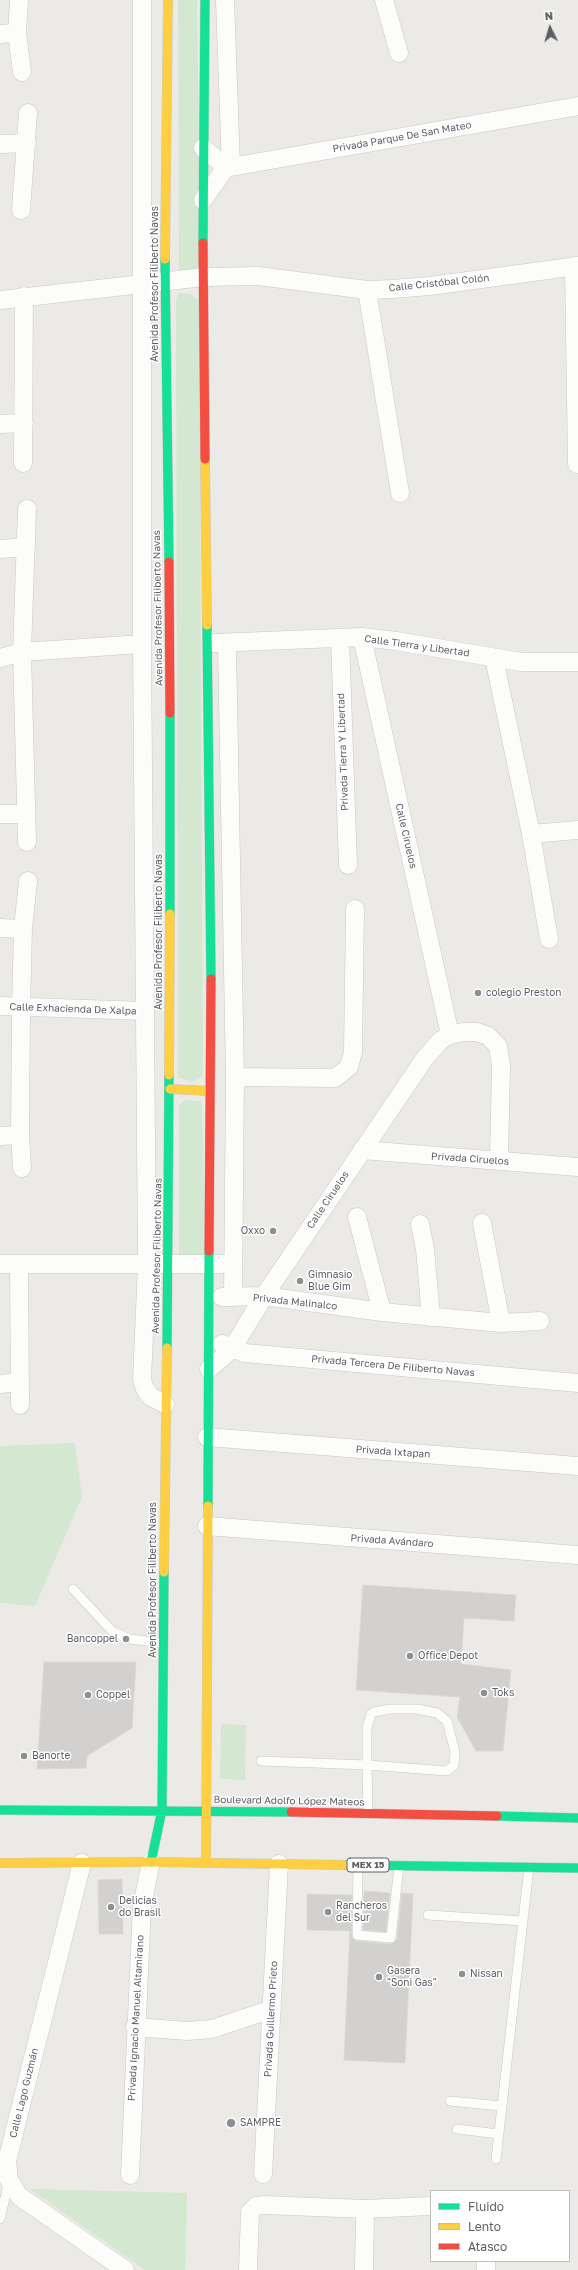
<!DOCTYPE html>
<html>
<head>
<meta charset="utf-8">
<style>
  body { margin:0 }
  #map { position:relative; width:578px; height:2270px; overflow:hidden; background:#ebeae6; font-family:"Golos Text",sans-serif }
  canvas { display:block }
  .legend { position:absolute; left:430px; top:2190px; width:140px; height:72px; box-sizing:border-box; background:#fff; border:1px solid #bdbfc1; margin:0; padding:5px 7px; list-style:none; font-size:12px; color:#5b5f64 }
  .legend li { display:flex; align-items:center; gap:8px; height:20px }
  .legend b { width:20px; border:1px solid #bdbfc1 }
  .north { position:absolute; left:530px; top:8px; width:40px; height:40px; -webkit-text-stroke:3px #fff; paint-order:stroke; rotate:355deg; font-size:11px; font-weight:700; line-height:16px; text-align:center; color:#5b5f64 }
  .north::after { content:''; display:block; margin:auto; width:14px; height:18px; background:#5b5f64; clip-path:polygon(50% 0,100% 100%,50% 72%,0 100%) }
</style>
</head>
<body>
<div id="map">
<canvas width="578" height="2270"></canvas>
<ul class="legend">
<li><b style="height:5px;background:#16e098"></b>Fluido</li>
<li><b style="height:5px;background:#ffcf43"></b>Lento</li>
<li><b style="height:5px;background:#f24e42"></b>Atasco</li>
</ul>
<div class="north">N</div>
</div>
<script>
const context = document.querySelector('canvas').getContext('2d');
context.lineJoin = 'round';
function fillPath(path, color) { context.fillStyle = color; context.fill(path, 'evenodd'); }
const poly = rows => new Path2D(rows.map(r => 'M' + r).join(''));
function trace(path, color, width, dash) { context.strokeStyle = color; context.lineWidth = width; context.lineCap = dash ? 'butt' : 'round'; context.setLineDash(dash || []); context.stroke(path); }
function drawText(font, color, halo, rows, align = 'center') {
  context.font = font + ' "Golos Text",sans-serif'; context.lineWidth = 3; context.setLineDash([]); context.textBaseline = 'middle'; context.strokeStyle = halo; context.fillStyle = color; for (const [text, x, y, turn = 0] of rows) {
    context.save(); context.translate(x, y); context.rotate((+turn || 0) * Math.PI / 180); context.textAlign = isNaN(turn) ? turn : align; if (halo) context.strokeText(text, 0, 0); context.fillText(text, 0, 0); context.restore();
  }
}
fillPath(poly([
  [178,0,197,0,201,278,179,281],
  [179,293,191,294,199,301,203,1076,192,1082,178,1077,176,301],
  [185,1100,202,1101,205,1255,179,1256,179,1105],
  [75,1443,82,1497,35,1606,0,1603,0,1446],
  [221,1724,246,1725,245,1780,220,1779],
  [30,2189,187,2193,185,2270,145,2270]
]), '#d4e7d1');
const building = poly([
  [363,1585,516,1595,514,1621,464,1618,461,1664,511,1670,503,1751,476,1751,457,1717,460,1697,356,1690,363,1585],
  [44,1662,136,1662,132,1728,87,1756,86,1768,37,1769,44,1662],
  [122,1879,123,1934,99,1934,98,1880,122,1879],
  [364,1891,390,1893,386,1932,363,1930,364,1891],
  [402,1893,413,1894,405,2063,344,2060,350,1931,307,1930,307,1894,352,1895,352,1938,356,1941,390,1944,397,1939,402,1893]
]);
fillPath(building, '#d2d1cf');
trace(building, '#dad9d6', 1);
const lane = poly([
  [73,1589,113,1632,130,1639,163,1643],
  [261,1761,367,1765,447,1771,454,1765,455,1752,447,1721,437,1713,417,1709,391,1709,374,1712,371,1714,367,1728,367,1765,368,1814],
  [358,1865,357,1935,391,1938,399,1866],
  [428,1915,523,1921],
  [450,2101,501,2106],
  [457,2129,499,2134],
  [496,2159,529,1867],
  [0,2219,9,2181]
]);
const street = poly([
  [19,0,17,33,22,72],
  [142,0,142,644,147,1264,142,1380,145,1389,151,1397,165,1404],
  [225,0,231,167],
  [384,0,399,53],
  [0,34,17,33],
  [0,144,27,143],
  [203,148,226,167,231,167,578,106],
  [203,200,226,167],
  [21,210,28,113],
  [574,266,577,464],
  [367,290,400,493],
  [0,300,204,277,258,276,367,290,392,289,430,286,578,266],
  [0,424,24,423],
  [23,463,24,296],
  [0,549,26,547],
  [362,637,450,1035],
  [340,638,348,865],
  [214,643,362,637,396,641,521,662,578,662],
  [227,643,235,1077,233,1297],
  [0,658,22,652,142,644],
  [494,658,531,834,549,939],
  [0,814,26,814],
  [531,834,578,830],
  [27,842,22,652,27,509],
  [0,928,23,929],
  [0,1006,145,1011],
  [235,1077,335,1078,349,1067,353,1052,355,909],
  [0,1136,20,1135],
  [362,1150,578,1167],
  [22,1168,20,1135,21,1008,23,929,28,881],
  [357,1217,382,1312],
  [482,1223,501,1323],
  [420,1224,425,1249,431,1317],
  [0,1264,223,1264],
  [19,1264,20,1405],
  [222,1297,264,1296,382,1312,501,1323,540,1321],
  [222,1344,245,1353,578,1383],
  [209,1369,232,1349,264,1296,425,1058,441,1040,450,1035,463,1032,477,1032,488,1036,498,1046,501,1065,499,1161],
  [0,1384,20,1382],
  [207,1437,578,1466],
  [207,1526,578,1555],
  [82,1863,7,2161,9,2180,19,2196,125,2270],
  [135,2027,187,2031,212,2029,272,2009],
  [263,2174,279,1864],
  [130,2175,142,1906,151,1862],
  [248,2270,250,2212,256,2206,264,2205,365,2209,431,2206],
  [364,2270,365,2209],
  [486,2270,486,2261]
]);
const fast = poly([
  [203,243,205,0],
  [165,259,169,562],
  [207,625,211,979],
  [170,914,170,713],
  [167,1348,169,1075],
  [208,1506,209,1251],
  [0,1810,291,1812],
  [497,1816,578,1818],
  [151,1862,162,1810,164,1572],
  [346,1865,578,1868]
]);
const slow = poly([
  [165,259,168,0],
  [205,459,207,625],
  [169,1075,170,914],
  [170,1089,210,1091],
  [164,1572,167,1348],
  [0,1863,151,1862,346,1865],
  [206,1863,208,1506]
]);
const jam = poly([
  [203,243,205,459],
  [169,562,170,713],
  [209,1251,211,979],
  [291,1812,497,1816]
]);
trace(lane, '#c8c8c8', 10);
trace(street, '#c8c8c8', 19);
trace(fast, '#c8c8c8', 10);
trace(slow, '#c8c8c8', 10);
trace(jam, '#c8c8c8', 10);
trace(lane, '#fcfcfb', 9);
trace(street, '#fcfcfb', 18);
trace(fast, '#16e098', 9);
trace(slow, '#ffcf43', 9);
trace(jam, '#f24e42', 9);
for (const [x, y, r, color] of [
  [478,993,4,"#8d9092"],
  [273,1231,4,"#8d9092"],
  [300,1281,4,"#8d9092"],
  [126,1639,4,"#8d9092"],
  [410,1656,4,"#8d9092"],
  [484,1693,4,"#8d9092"],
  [88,1695,4,"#8d9092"],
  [24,1756,4,"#8d9092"],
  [111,1907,4,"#8d9092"],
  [328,1912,4,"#8d9092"],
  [462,1974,4,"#8d9092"],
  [379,1977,4,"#8d9092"],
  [231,2123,5,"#8d9092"]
]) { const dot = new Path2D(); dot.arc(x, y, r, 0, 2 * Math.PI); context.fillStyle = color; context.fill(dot); trace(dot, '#fff', 1.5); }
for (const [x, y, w] of [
  [368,1865,42]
]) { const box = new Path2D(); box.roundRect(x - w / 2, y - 7, w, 14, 3); context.fillStyle = '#fff'; context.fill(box); trace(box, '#5b5f64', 1); }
drawText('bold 9px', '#5b5f64', null, [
  ["MEX 15",368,1865]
]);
drawText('10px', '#5b5f64', '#fff', [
  ["Privada Parque De San Mateo",402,137,-10],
  ["Calle Cristóbal Colón",439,283,-6],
  ["Avenida Profesor Filiberto Navas",155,284,-90],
  ["Avenida Profesor Filiberto Navas",158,608,-91],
  ["Calle Tierra y Libertad",417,646,8],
  ["Privada Tierra Y Libertad",343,752,-92],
  ["Calle Ciruelos",406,836,77],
  ["Avenida Profesor Filiberto Navas",159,932,-90],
  ["Calle Exhacienda De Xalpa",73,1009,2],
  ["Privada Ciruelos",470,1159,4],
  ["Calle Ciruelos",328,1200,-56],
  ["Avenida Profesor Filiberto Navas",157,1256,-89],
  ["Privada Malinalco",295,1302,6],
  ["Privada Tercera De Filiberto Navas",393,1366,5],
  ["Privada Ixtapan",393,1452,4],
  ["Privada Avándaro",392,1541,4],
  ["Avenida Profesor Filiberto Navas",153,1580,-90],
  ["Boulevard Adolfo López Mateos",289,1801,1],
  ["Privada Ignacio Manuel Altamirano",136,2018,-87],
  ["Privada Guillermo Prieto",271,2019,-87],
  ["Calle Lago Guzmán",24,2093,-76]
]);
drawText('10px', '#5b5f64', '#fff', [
  ["colegio Preston",486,993],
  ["Oxxo",265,1231,"right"],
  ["Gimnasio",308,1275],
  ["Blue Gim",308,1287],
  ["Bancoppel",118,1639,"right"],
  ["Office Depot",418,1656],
  ["Toks",492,1693],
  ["Coppel",96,1695],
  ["Banorte",32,1756],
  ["Delicias",119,1901],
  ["do Brasil",119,1913],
  ["Rancheros",336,1906],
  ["del Sur",336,1918],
  ["Gasera",387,1971],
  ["\"Soni Gas\"",387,1983],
  ["Nissan",470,1974],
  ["SAMPRE",240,2123]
], 'left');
</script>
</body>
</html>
